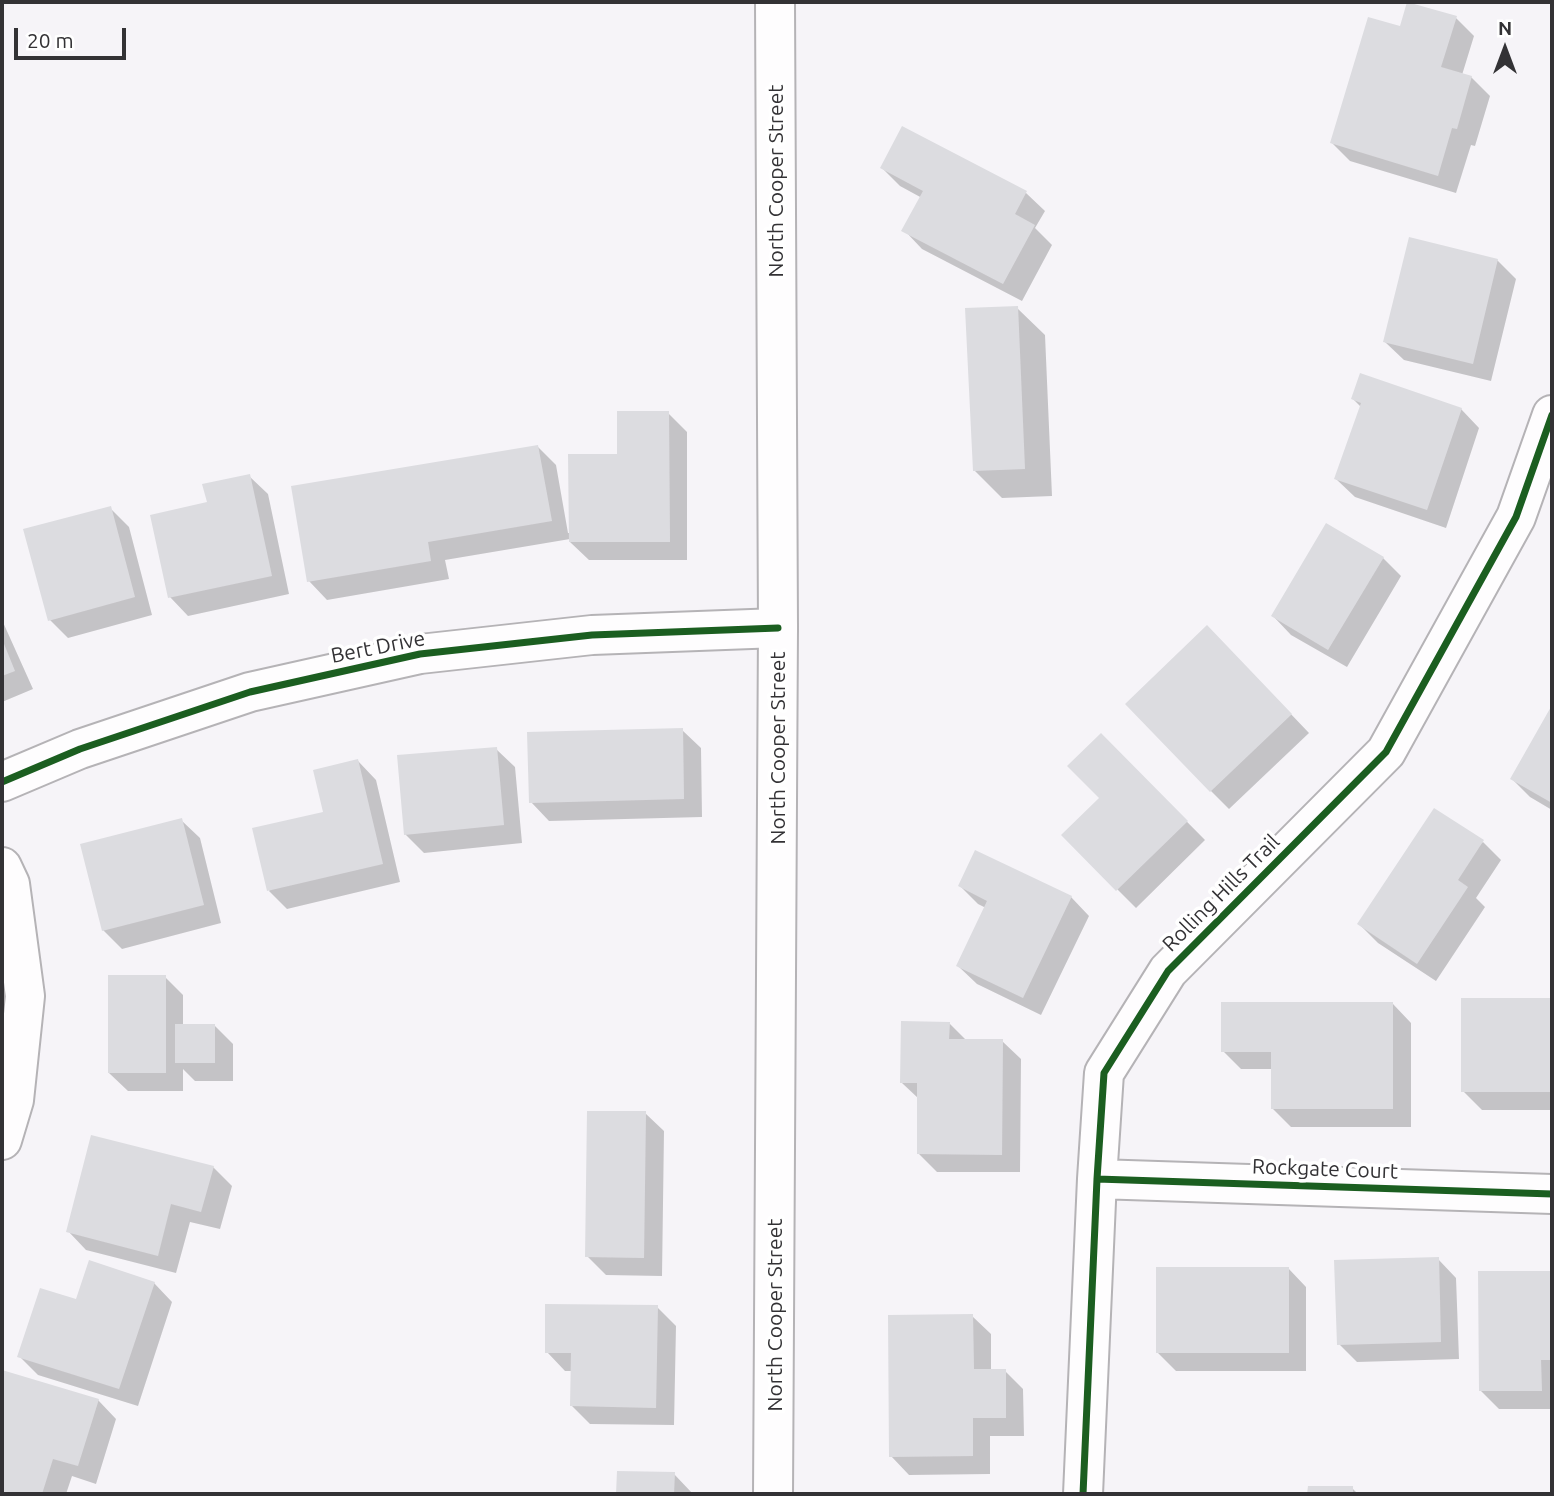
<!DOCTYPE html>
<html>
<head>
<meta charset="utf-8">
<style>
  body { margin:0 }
  #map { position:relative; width:1554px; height:1496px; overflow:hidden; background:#f6f4f8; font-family:Ubuntu,sans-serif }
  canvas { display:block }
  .frame { position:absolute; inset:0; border:4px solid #333235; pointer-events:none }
  .north { position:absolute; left:1470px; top:14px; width:70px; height:70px; -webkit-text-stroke:5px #fff; paint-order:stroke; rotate:0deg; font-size:19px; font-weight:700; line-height:28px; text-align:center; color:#333235 }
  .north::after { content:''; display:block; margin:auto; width:24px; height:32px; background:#333235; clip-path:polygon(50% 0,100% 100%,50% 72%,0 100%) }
  .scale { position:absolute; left:14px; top:28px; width:112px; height:32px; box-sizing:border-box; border:4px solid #333235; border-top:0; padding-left:9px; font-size:21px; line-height:24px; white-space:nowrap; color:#333235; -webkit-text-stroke:5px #fff; paint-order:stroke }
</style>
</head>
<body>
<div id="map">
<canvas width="1554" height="1496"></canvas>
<div class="frame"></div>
<div class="north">N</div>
<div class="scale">20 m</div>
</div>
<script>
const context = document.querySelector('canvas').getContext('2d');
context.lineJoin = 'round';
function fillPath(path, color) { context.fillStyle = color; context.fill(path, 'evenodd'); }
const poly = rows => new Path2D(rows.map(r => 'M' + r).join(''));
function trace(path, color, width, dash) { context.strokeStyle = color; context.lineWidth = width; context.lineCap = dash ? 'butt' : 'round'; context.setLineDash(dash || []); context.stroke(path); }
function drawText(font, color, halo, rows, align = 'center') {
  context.font = font + ' Ubuntu,sans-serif'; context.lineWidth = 7; context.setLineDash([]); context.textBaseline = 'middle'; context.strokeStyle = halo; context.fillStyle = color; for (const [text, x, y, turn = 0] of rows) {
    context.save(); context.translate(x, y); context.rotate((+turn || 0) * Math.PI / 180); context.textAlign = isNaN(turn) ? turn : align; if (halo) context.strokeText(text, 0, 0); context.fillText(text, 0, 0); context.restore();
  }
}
fillPath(poly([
  [1456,18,1474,36,1462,75,1471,77,1490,96,1475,146,1471,145,1456,193,1350,161,1332,143,1401,28],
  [903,128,1026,193,1045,211,1035,228,1052,245,1022,301,922,249,904,230,922,198,900,186,882,168],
  [1497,260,1516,279,1491,381,1404,360,1385,342],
  [1017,308,1045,335,1052,496,1002,498,974,470],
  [1353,399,1461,409,1479,428,1446,528,1355,497,1336,479,1361,407],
  [668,413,687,432,687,560,589,560,570,542,570,539,445,560,449,579,327,600,309,581,538,447,556,465,568,533,570,533,619,455],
  [249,476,268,494,289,594,188,616,170,597],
  [110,508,129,527,152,615,68,638,50,620],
  [1383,558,1401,576,1347,667,1291,635,1273,616],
  [2,620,33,689,2,702],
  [1226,646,1309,733,1229,809,1211,791],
  [1552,708,1552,810,1530,797,1512,779],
  [682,730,701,748,702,817,549,821,531,802],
  [1101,735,1205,840,1136,908,1063,835,1101,799],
  [496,749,515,767,522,843,424,853,405,834],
  [358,761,376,780,400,882,287,909,269,891,325,813],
  [181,820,200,838,221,923,122,949,103,930],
  [1483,842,1501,860,1476,898,1485,907,1436,981,1378,943,1359,924],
  [960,886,1071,897,1089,916,1041,1015,977,984,958,966,986,908,978,904],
  [165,977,183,995,183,1025,214,1025,233,1044,233,1081,195,1081,183,1069,183,1091,128,1091,109,1073],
  [1463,1000,1552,1000,1552,1110,1482,1110,1463,1091],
  [1393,1004,1411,1023,1411,1127,1291,1127,1272,1108,1272,1069,1241,1069,1223,1051],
  [949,1023,966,1040,1002,1041,1021,1059,1020,1172,937,1172,918,1153,919,1099,902,1083],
  [645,1113,664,1131,662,1276,606,1275,587,1256],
  [213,1167,232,1186,220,1229,190,1222,176,1273,86,1250,68,1231],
  [1438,1259,1456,1278,1459,1359,1357,1362,1339,1344],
  [1288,1268,1306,1287,1306,1371,1176,1371,1158,1353],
  [1552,1272,1552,1409,1499,1409,1480,1390,1480,1273],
  [154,1283,172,1302,138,1406,38,1375,19,1356,77,1301],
  [657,1307,676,1326,674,1425,590,1424,572,1406,572,1371,565,1371,547,1352],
  [972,1316,991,1334,991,1371,1005,1371,1023,1389,1024,1436,990,1436,990,1474,909,1475,891,1456],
  [3,1372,98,1400,116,1419,96,1484,72,1476,66,1494,2,1494,2,1378],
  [619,1473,674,1474,693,1494,618,1494],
  [1309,1487,1352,1488,1358,1494,1309,1494]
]), '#0003');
fillPath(poly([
  [1407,2,1457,16,1441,67,1472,76,1457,129,1452,128,1438,176,1330,143,1368,17,1400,26],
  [902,126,1027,191,1015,214,1035,225,1003,284,901,231,923,191,880,168],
  [1409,237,1498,259,1473,364,1383,342],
  [1018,306,1025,469,973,471,965,308],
  [1360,373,1462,408,1427,510,1334,479,1361,403,1351,399],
  [617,411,669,411,670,542,569,542,568,454,617,454],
  [538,445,552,521,428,542,431,561,307,582,291,486],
  [250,474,272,576,168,598,150,515,207,502,202,484],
  [111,506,135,597,48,621,23,529],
  [1326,523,1384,557,1328,650,1271,616],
  [1207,625,1292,714,1210,792,1125,704],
  [2,639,15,671,2,676],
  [1552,705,1552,803,1510,779],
  [683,728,684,799,529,803,527,732],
  [1101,733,1188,821,1116,891,1061,835,1099,798,1067,766],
  [497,747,504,825,404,835,397,755],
  [358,759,383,864,267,891,252,828,323,812,313,770],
  [1434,808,1484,840,1458,880,1468,887,1417,964,1357,924],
  [182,818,204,905,102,931,80,844],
  [975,850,1072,896,1023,998,956,966,987,901,958,886],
  [108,975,166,975,166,1073,108,1073],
  [1461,998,1552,998,1552,1092,1461,1092],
  [1221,1002,1393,1002,1393,1109,1271,1109,1271,1052,1221,1052],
  [901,1021,950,1022,949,1039,1003,1039,1002,1155,917,1154,917,1083,900,1083],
  [175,1024,215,1024,215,1063,175,1063],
  [587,1111,646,1111,644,1258,585,1257],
  [91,1135,214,1166,201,1212,171,1204,158,1256,66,1232],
  [1439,1257,1441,1342,1337,1345,1334,1260],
  [89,1260,155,1282,119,1389,17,1357,40,1288,76,1299],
  [1156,1267,1289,1267,1289,1353,1156,1353],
  [1478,1271,1552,1271,1552,1360,1541,1360,1542,1391,1479,1391],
  [545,1304,658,1305,656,1408,570,1406,571,1353,545,1353],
  [973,1314,974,1369,1006,1369,1006,1418,973,1418,973,1456,889,1457,888,1315],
  [2,1370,99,1399,78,1466,53,1459,42,1494,2,1494],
  [617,1471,675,1472,674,1494,616,1494],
  [1308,1486,1353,1486,1353,1494,1307,1494]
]), '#dcdce0');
const minor = poly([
  [2,867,10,884,25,996,14,1100,2,1140],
  [1097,1179,1552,1194],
  [1083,1494,1097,1179,1104,1073,1168,971,1386,752,1516,517,1552,415]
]);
const tertiary = poly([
  [2,782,80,749,250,692,420,654,592,635,778,628]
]);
const secondary = poly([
  [773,1494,778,628,775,2]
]);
trace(minor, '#b5b3b6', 42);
trace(tertiary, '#b5b3b6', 42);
trace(secondary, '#b5b3b6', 42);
trace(minor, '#fefdfe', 38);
trace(tertiary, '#fefdfe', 38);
trace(secondary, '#fefdfe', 38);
trace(poly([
  [2,782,80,749,250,692,420,654,592,635,778,628],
  [1097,1179,1552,1194],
  [1083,1494,1097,1179,1104,1073,1168,971,1386,752,1516,517,1552,415]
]), '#1b5e20', 7);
drawText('21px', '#333235', '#fff', [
  ["North Cooper Street",776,181,-90],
  ["Bert Drive",378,647,-11],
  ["North Cooper Street",778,748,-90],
  ["Rolling Hills Trail",1221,893,-45],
  ["Rockgate Court",1325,1169,2],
  ["North Cooper Street",775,1315,-90]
]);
</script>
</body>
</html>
